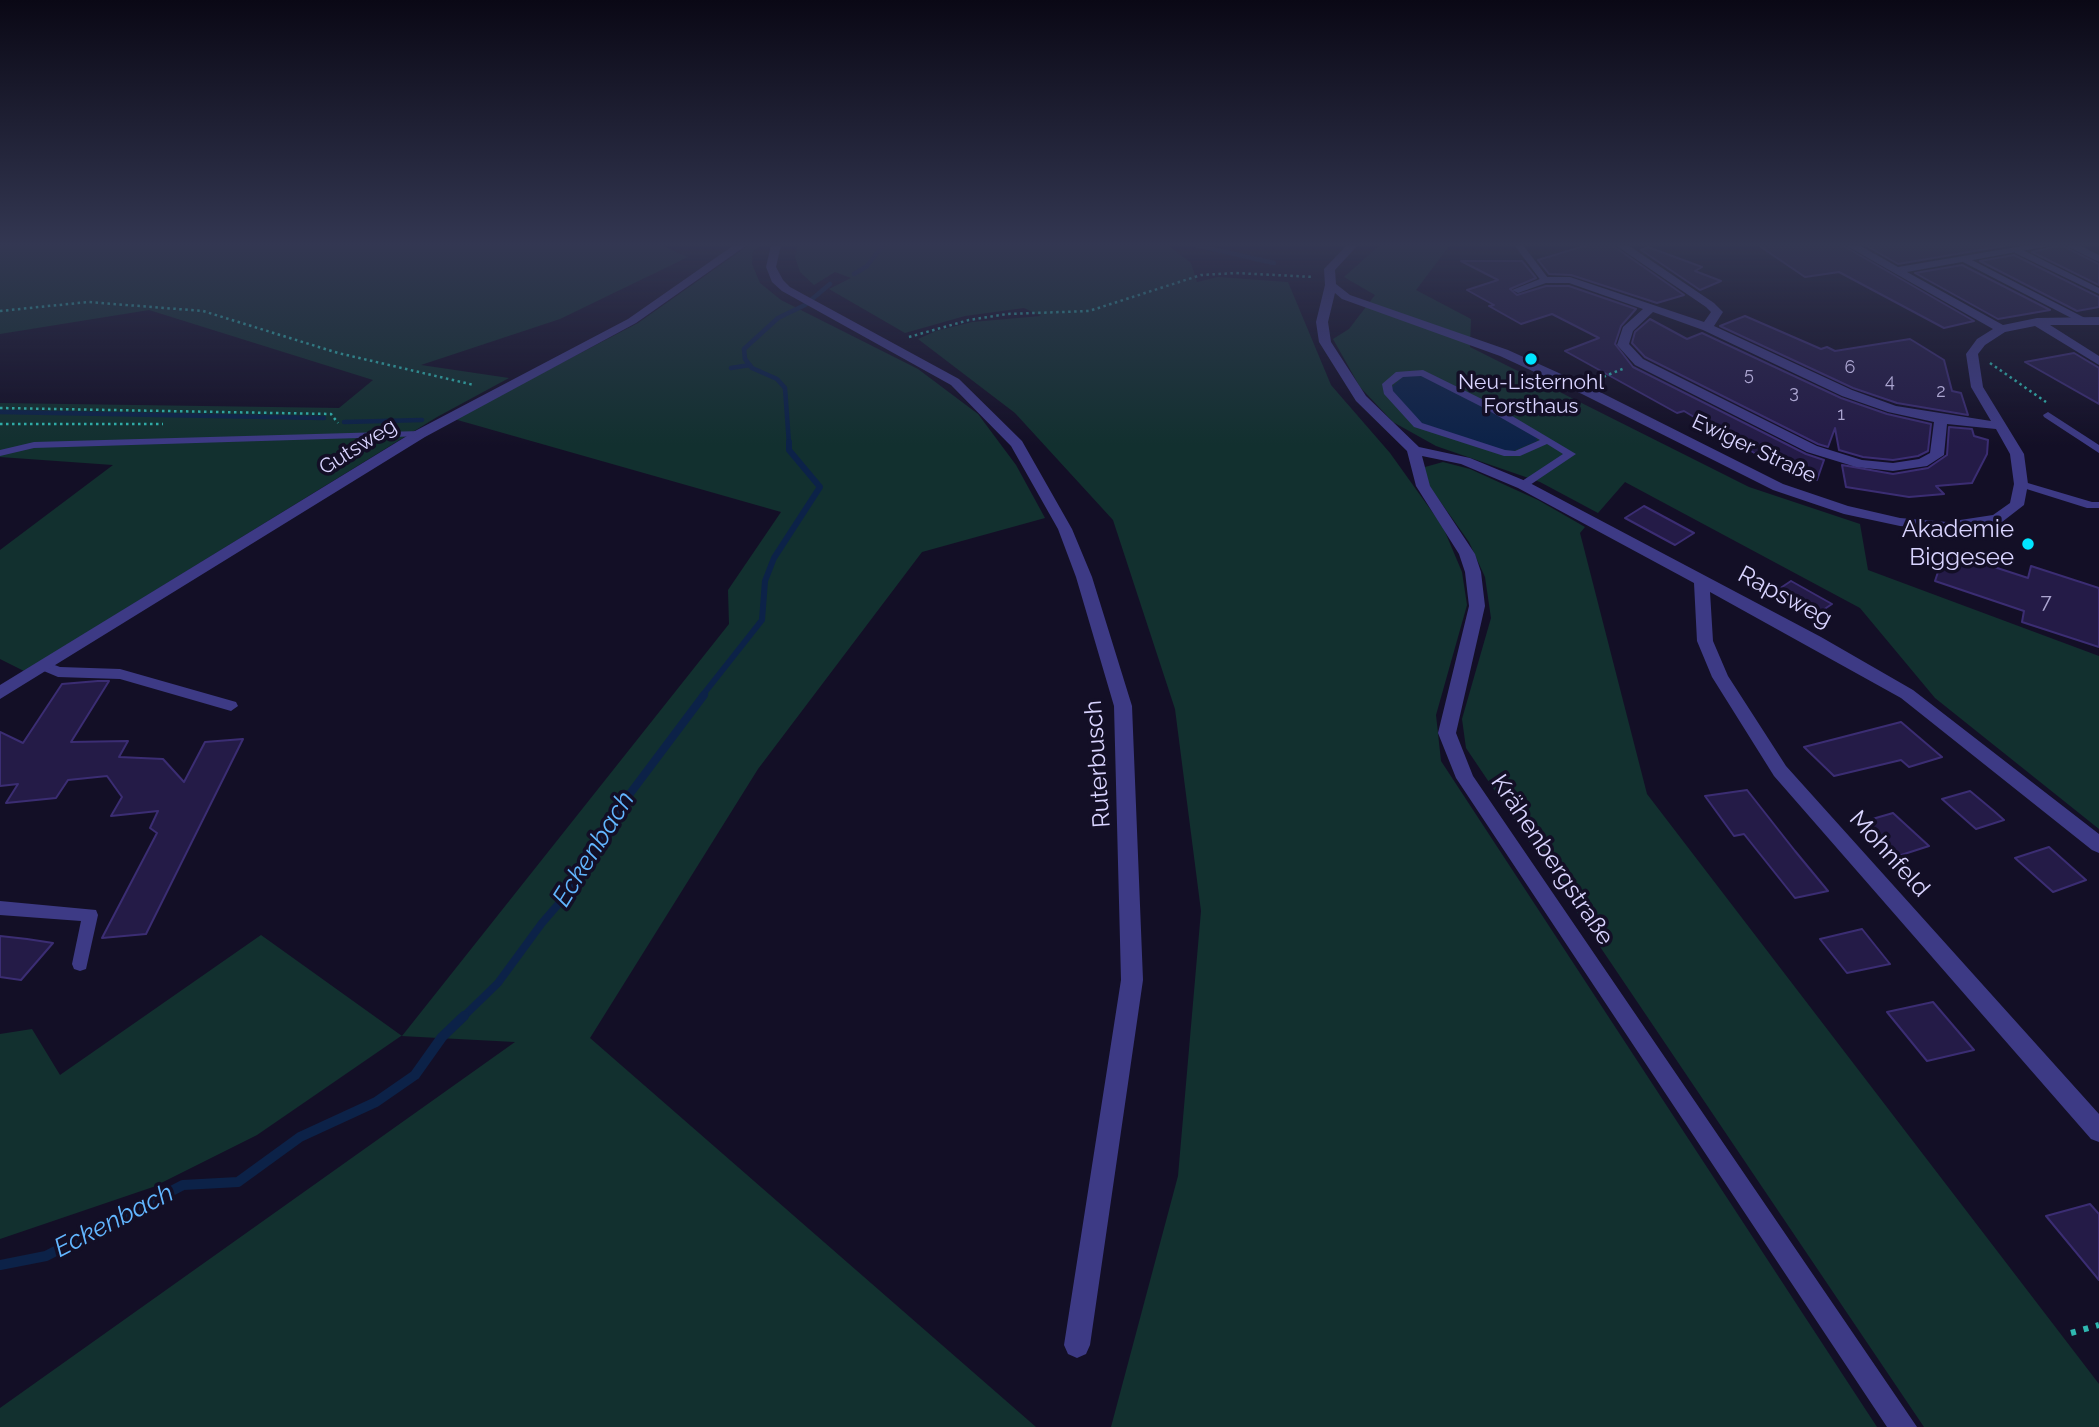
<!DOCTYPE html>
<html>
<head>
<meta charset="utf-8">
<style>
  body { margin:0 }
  canvas { display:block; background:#130f26 }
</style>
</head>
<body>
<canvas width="2099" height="1427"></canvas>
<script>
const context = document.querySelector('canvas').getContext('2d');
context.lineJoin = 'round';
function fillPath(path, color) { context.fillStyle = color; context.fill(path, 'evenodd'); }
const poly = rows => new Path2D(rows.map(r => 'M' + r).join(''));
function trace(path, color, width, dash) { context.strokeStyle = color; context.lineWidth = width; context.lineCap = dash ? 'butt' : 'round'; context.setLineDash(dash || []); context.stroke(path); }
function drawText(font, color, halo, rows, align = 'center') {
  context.font = font + ' Raleway,sans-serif'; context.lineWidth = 7; context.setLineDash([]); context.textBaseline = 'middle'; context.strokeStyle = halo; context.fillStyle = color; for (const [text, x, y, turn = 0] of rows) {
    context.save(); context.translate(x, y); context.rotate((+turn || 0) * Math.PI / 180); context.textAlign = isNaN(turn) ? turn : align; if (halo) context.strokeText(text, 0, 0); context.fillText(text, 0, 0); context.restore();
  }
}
fillPath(poly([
  [0,245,661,245,688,257,560,319,421,365,509,378,437,417,24,671,0,659,0,550,113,465,0,457,0,403,339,408,373,380,149,310,0,334],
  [749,245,763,245,753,251,752,264,760,283,781,300,918,369,978,414,1016,465,1045,518,922,552,758,769,590,1038,1036,1427,0,1427,0,1408,515,1042,401,1036,257,1135,153,1187,0,1239,0,1034,32,1029,60,1075,261,935,402,1036,729,624,728,590,781,512,454,419,638,323],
  [798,245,1168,245,1191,263,1197,282,1218,277,1288,282,1331,385,1390,453,1443,527,1462,572,1467,605,1436,715,1441,761,1877,1427,1111,1427,1178,1176,1201,911,1175,709,1113,520,1015,413,918,339,936,331,972,322,1041,316,1024,308,965,316,905,333,829,289,851,278,835,272,814,285,800,272,795,257],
  [1380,245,1450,245,1416,290,1471,319,1470,347,1749,487,1860,524,1868,570,2099,656,2099,829,1935,698,1860,608,1625,482,1598,513,1540,482,1436,446,1393,422,1360,387,1333,339,1349,329,1375,295,1344,277],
  [1443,462,1470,469,1538,500,1585,527,1580,533,1647,794,2099,1384,2099,1427,1924,1427,1466,748,1462,719,1491,618,1485,577,1469,542,1425,480,1425,467]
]), '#12302f');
fillPath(poly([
  [1420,374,1535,435,1537,441,1513,451,1504,450,1422,424,1392,393,1392,387,1405,375]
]), '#0c2248');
trace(poly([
  [1195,245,1274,263],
  [854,274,867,266,883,245],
  [731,368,750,365],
  [0,412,324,418],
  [344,422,422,420],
  [789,444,785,388,777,379,752,368,745,359,744,349,778,318,805,305,830,284]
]), '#0c2248', 4.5);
trace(poly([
  [702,696,762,620,765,581,774,558,820,487,789,450,789,442]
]), '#0c2248', 6);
trace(poly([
  [462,1018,498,983,542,923,581,878,614,815,704,695]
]), '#0c2248', 8);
trace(poly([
  [0,1265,46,1256,183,1185,238,1182,300,1137,376,1102,415,1075,442,1037,464,1016]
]), '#0c2248', 10);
const building = poly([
  [1587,245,1612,245,1684,295,1657,303,1571,275,1549,274,1538,260,1587,245],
  [1758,245,1842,245,1974,321,1944,328,1839,272,1805,277,1758,245],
  [1865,245,2010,245,1898,264,1865,245],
  [2061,245,2099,264,2099,285,2032,252,2061,245],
  [1648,247,1702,267,1695,271,1721,281,1700,290,1641,250,1648,247],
  [2014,255,2099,297,2099,307,2077,311,1980,261,2014,255],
  [1461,261,1522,261,1536,278,1510,289,1517,295,1546,286,1569,286,1636,309,1621,326,1615,344,1633,367,1806,454,1824,460,1817,480,1783,470,1684,411,1677,413,1565,351,1599,338,1552,314,1521,324,1489,306,1494,305,1467,290,1498,280,1461,261],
  [1962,265,2050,310,1998,319,1915,273,1962,265],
  [1745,316,1821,349,1827,347,1835,351,1910,339,1944,360,1952,391,1961,393,1968,415,1897,403,1853,388,1720,326,1745,316],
  [1650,319,1687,339,1702,333,1841,398,1887,414,1931,424,1928,451,1918,456,1893,460,1863,457,1839,450,1835,428,1828,447,1818,444,1645,357,1632,343,1635,332,1650,319],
  [2074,353,2099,368,2099,404,2025,362,2074,353],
  [1949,427,1972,429,1974,436,1988,440,1987,454,1972,483,1936,486,1944,494,1909,497,1846,487,1842,465,1893,474,1928,468,1947,455,1949,427],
  [1644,506,1694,533,1675,545,1625,518,1644,506],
  [1945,551,2028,578,2031,566,2099,588,2099,647,2022,622,2024,611,1935,581,1945,551],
  [1791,581,1832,604,1811,618,1770,595,1791,581],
  [98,681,109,681,71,742,128,741,119,757,163,759,184,782,205,742,243,739,146,934,102,938,157,833,150,828,158,811,111,816,122,797,107,776,68,780,56,798,6,803,18,784,0,786,0,732,23,743,62,684,98,681],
  [1901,722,1942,757,1909,767,1901,760,1834,776,1804,747,1901,722],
  [1747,790,1795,851,1828,891,1795,898,1744,834,1734,836,1705,796,1747,790],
  [1970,791,1994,811,2004,820,1976,829,1942,799,1970,791],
  [1893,813,1929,846,1898,856,1862,822,1893,813],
  [2049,847,2086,880,2053,892,2015,858,2049,847],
  [1862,929,1890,964,1847,973,1820,939,1862,929],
  [0,936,27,939,53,943,21,980,0,977,0,936],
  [1933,1002,1974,1050,1927,1061,1887,1012,1933,1002],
  [2090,1204,2099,1214,2099,1280,2046,1216,2090,1204]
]);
fillPath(building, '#241b47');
trace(building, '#3b2d73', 2);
trace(poly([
  [0,311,88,302,203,311,338,353,474,385],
  [909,337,969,320,1007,314,1089,311,1201,275,1236,273,1314,277],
  [1990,363,2046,402],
  [1598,379,1625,368],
  [0,408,331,414,338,423],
  [0,424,163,424]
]), '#2fb8b0', 2.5, [2.5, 3.5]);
trace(poly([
  [2071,1333,2099,1325]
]), '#2fb8b0', 6, [5, 8]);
fillPath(poly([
  [1514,245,1523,245,1548,278,1548,282,1542,282,1514,245],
  [2015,249,2021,249,2099,288,2099,294,2015,253,2015,249],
  [1966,257,2085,318,2087,320,2079,322,1963,262,1962,260,1966,257],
  [1423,370,1492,404,1576,454,1527,487,1519,487,1519,483,1563,454,1547,444,1520,456,1504,456,1414,427,1384,394,1382,384,1396,372,1423,370],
  [1421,376,1484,408,1540,440,1515,451,1505,450,1422,423,1393,391,1392,385,1403,377,1421,376],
  [2048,412,2099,445,2099,453,2044,417,2043,415,2048,412],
  [420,431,425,434,424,436,34,448,0,456,0,450,34,442,420,431],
  [2021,481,2092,502,2099,502,2099,508,2087,508,2017,486,2017,482,2021,481],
  [44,661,60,667,120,669,236,702,238,706,231,711,120,679,58,677,39,669,37,666,44,661],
  [0,901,96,910,98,915,86,969,80,971,74,969,72,964,81,921,0,915,0,901]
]), '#3d3a85');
fillPath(poly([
  [734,245,747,245,636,323,425,437,0,699,0,685,415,431,628,319,734,245],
  [771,245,781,245,776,267,783,280,790,287,959,379,1022,441,1072,529,1092,577,1132,706,1143,980,1090,1345,1086,1354,1077,1358,1068,1354,1064,1345,1121,980,1114,706,1076,577,1058,529,1011,446,951,385,782,291,772,282,766,267,771,245],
  [1347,245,1358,245,1335,270,1336,284,1350,295,1508,350,1592,388,1783,484,1848,506,1900,518,1947,522,1993,515,2010,503,2014,484,2010,454,1996,429,1947,424,1944,455,1927,466,1893,471,1856,467,1807,452,1635,365,1617,345,1623,327,1643,309,1569,283,1546,283,1518,293,1512,290,1545,277,1570,277,1704,322,1711,312,1706,307,1615,245,1628,245,1714,303,1723,312,1714,326,1852,390,1896,406,1991,421,1971,387,1966,354,1977,339,1993,329,1845,245,1859,245,1898,267,2028,245,2055,245,1907,272,2003,325,2037,318,2099,317,2099,325,2050,325,2099,356,2099,365,2035,326,2005,332,1985,345,1978,354,1983,387,2024,454,2028,484,2024,505,2002,522,1947,530,1900,526,1844,514,1773,490,1582,394,1500,356,1342,299,1335,293,1328,322,1331,342,1366,396,1419,447,1470,458,1528,482,1821,637,1913,690,2099,834,2099,853,2092,850,1901,698,1710,592,1713,641,1728,676,1786,766,2099,1114,2099,1142,2091,1139,1774,776,1712,677,1697,641,1694,583,1518,488,1461,464,1422,456,1430,486,1475,554,1481,572,1485,606,1456,733,1473,776,1917,1427,1887,1427,1456,778,1438,733,1469,606,1465,572,1459,554,1416,486,1407,451,1356,401,1319,342,1316,322,1325,285,1324,269,1347,245],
  [1653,312,1703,330,1842,396,1888,412,1934,422,1930,453,1919,459,1893,463,1862,460,1817,446,1643,359,1629,344,1633,331,1653,312],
  [2064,245,2079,245,2099,255,2099,262,2064,245]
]), '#3d3a85');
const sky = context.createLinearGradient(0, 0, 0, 445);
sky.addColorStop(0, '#0a0815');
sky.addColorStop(0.55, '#333752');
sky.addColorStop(1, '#33375200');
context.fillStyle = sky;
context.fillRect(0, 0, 2099, 445);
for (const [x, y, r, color] of [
  [1531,359,7,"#00e5ff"],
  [2028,544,7,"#00e5ff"]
]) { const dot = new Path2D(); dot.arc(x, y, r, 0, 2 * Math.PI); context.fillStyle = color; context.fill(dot); trace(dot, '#130f26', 2.5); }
drawText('18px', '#aca6d1', null, [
  ["6",1850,368],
  ["5",1749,375],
  ["4",1890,382],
  ["2",1941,392],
  ["3",1794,393],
  ["1",1841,415]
]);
drawText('21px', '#d9d4ff', '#130f26', [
  ["Neu-Listernohl",1531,383],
  ["Forsthaus",1531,407]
]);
drawText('21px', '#d9d4ff', '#130f26', [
  ["Gutsweg",358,447,-32],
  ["Ewiger Straße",1754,449,25]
]);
drawText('21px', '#aca6d1', null, [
  ["7",2046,602]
]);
drawText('24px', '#d9d4ff', '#130f26', [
  ["Akademie",2014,530],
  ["Biggesee",2014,558]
], 'right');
drawText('24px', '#d9d4ff', '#130f26', [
  ["Rapsweg",1785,597,28],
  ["Ruterbusch",1098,764,-94],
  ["Mohnfeld",1889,854,48],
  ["Krähenbergstraße",1552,860,56]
]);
drawText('italic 26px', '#62b6ff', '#130f26', [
  ["Eckenbach",594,849,-58],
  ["Eckenbach",114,1221,-27]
]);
</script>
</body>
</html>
